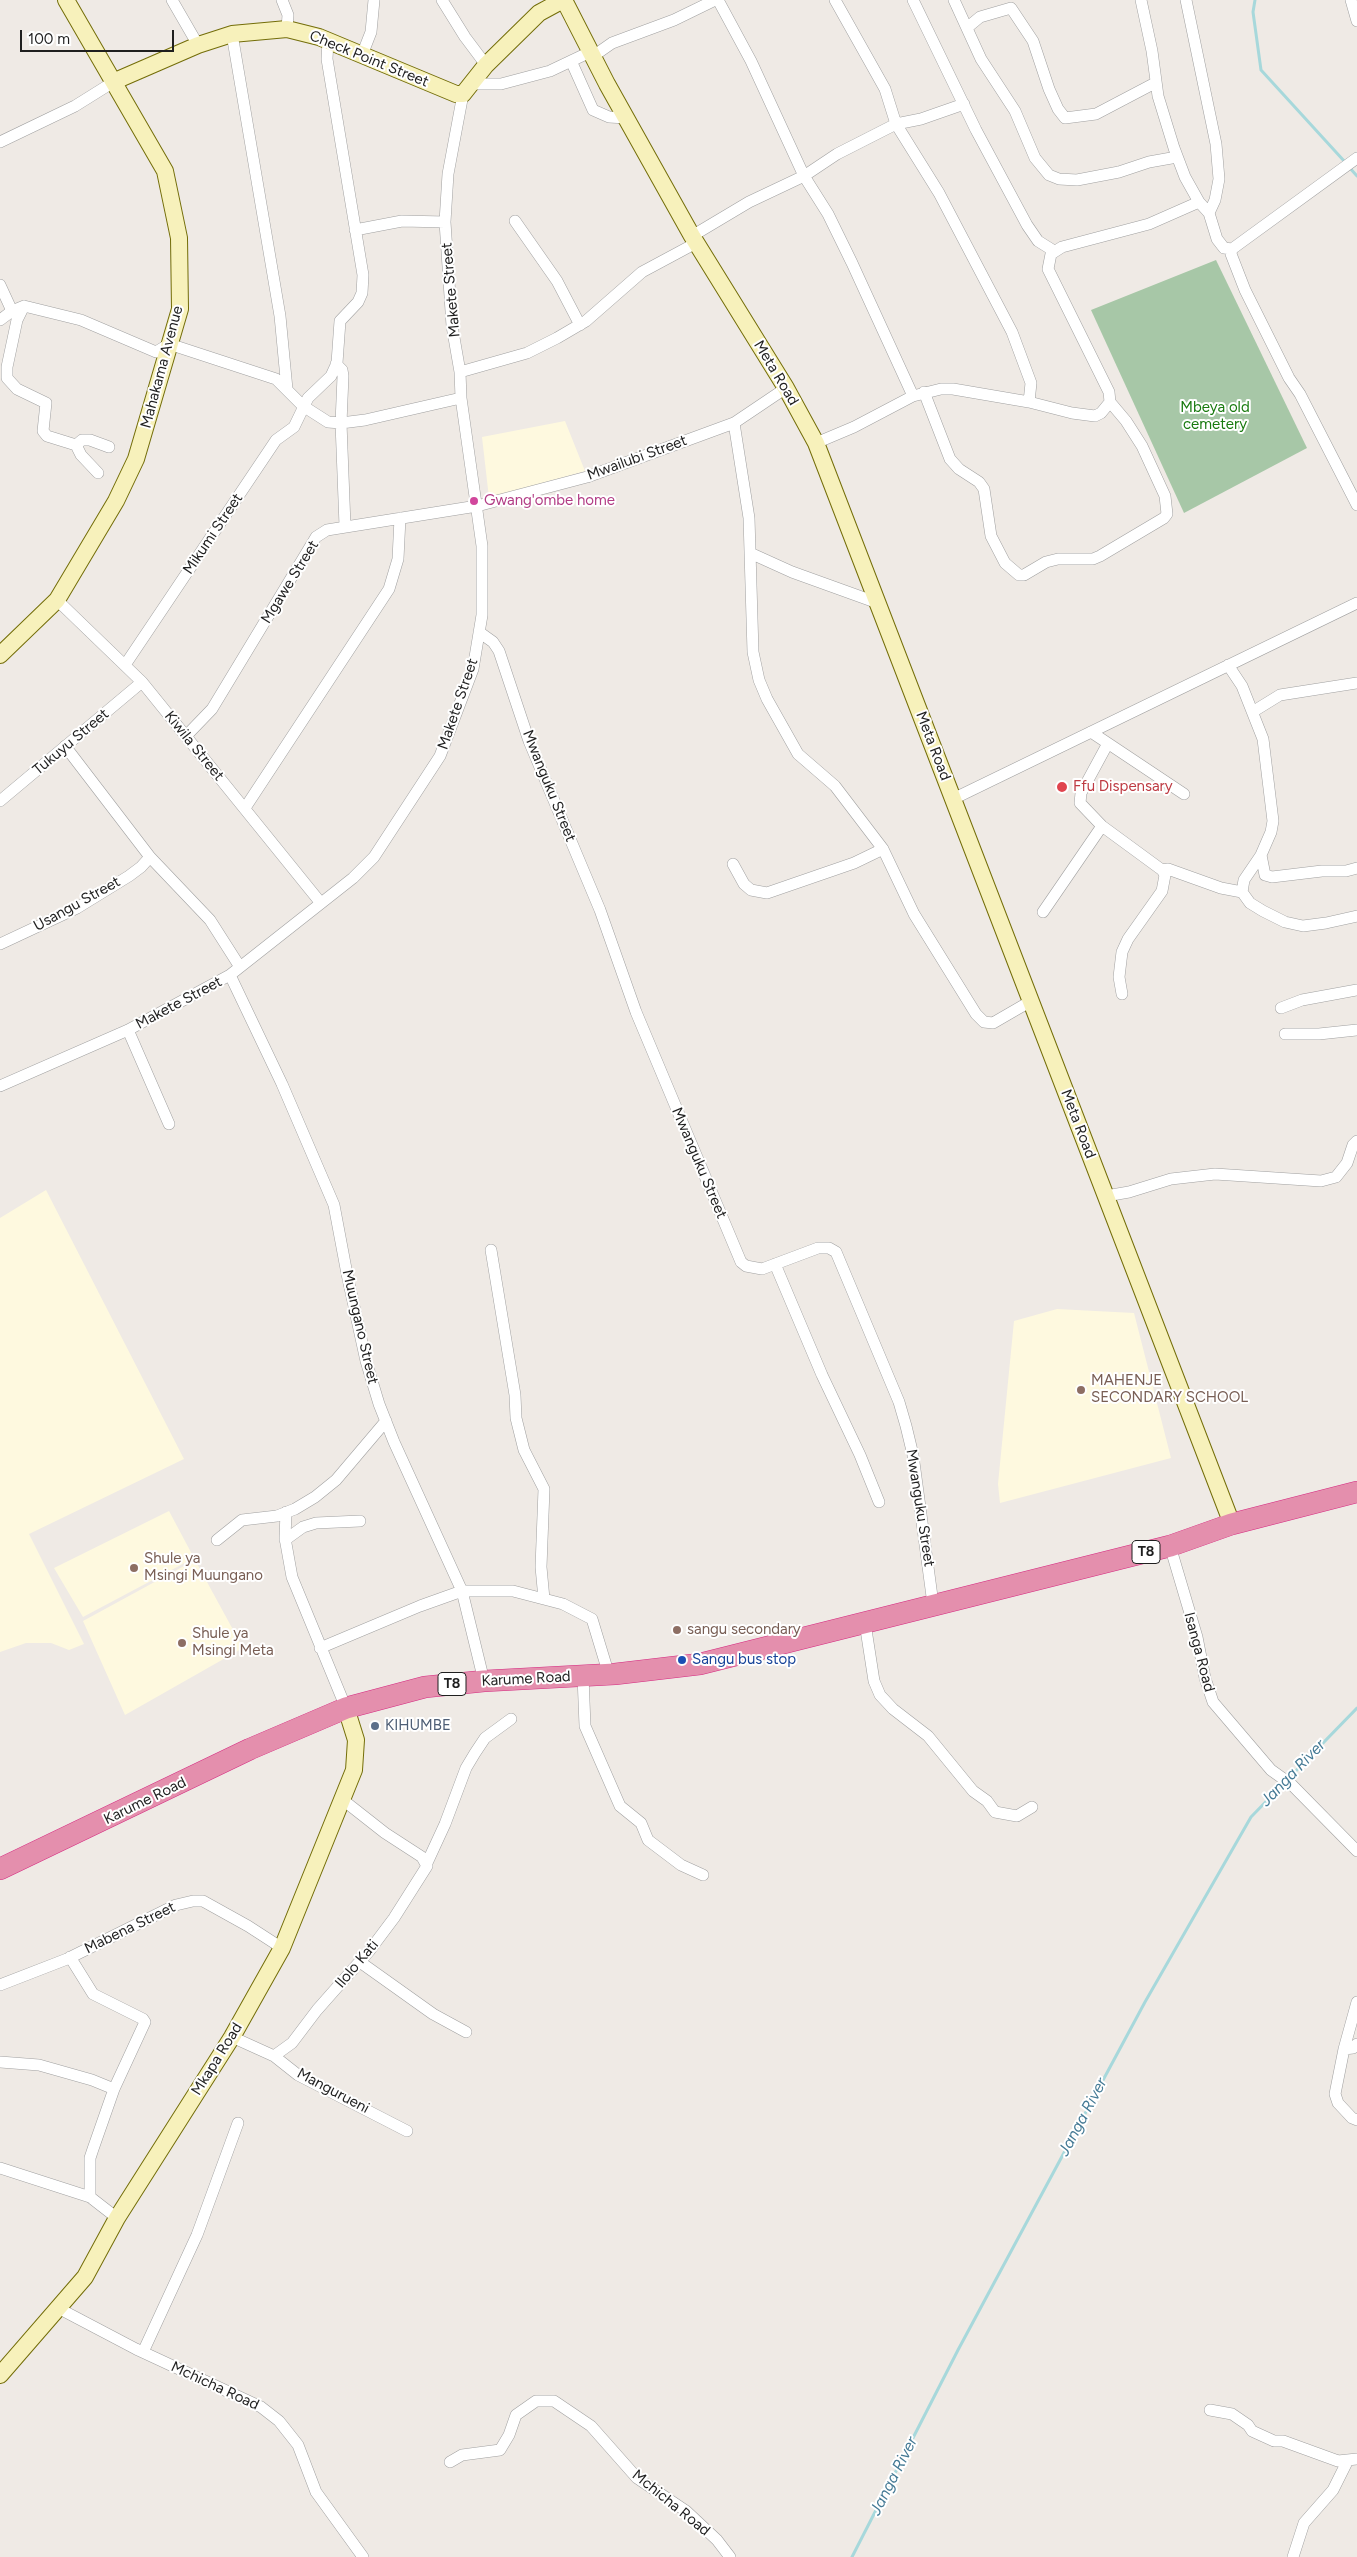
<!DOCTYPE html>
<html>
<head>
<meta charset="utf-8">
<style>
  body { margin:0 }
  #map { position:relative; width:1357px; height:2557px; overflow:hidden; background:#efeae5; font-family:Figtree,sans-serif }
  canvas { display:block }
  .scale { position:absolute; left:20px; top:30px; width:154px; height:22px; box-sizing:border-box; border:2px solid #1f1f1f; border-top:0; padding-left:6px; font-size:15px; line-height:18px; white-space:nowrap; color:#1f1f1f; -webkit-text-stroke:4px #fff; paint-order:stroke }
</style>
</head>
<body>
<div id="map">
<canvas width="1357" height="2557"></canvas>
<div class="scale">100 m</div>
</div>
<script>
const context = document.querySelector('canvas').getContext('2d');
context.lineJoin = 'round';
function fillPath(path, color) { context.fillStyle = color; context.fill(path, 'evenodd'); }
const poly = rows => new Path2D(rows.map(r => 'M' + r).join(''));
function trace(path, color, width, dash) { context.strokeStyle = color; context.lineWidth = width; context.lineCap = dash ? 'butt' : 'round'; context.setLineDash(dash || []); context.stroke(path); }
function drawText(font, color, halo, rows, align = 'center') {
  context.font = font + ' Figtree,sans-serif'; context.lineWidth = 4; context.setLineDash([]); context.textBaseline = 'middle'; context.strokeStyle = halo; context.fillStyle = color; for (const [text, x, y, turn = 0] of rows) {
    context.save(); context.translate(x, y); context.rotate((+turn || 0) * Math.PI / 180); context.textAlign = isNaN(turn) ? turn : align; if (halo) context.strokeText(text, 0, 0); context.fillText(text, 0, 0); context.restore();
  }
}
fillPath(poly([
  [565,421,585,471,489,498,482,437],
  [46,1190,184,1459,29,1534,84,1644,69,1650,51,1643,26,1643,0,1652,0,1218],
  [1057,1309,1134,1313,1171,1458,1000,1503,998,1484,1014,1321],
  [169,1511,194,1558,83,1617,54,1568],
  [195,1560,243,1648,125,1715,83,1621]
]), '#fef9df');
fillPath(poly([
  [1216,260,1307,448,1184,513,1091,310]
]), '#a7c7a7');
trace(poly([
  [1255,0,1253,12,1261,70,1345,162],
  [1349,167,1357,176],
  [852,2557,958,2350,1145,2002,1251,1817,1357,1708]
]), '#a7d8db', 3);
const street = poly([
  [172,0,198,45],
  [282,0,288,15,287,29],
  [442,0,465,37,486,65],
  [718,0,751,61,804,176,828,214,852,263,913,396],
  [835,0,885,89,896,124,939,193,1012,332,1031,383,1029,402],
  [913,0,976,130,1027,225,1038,241,1054,251],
  [954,0,981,59,1015,111,1035,158,1049,175,1059,179,1077,180,1119,172,1149,162,1177,157],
  [1141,0,1152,51,1158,96,1174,148,1185,177,1199,202,1209,213,1217,239,1224,248,1232,249],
  [1186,0,1216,144,1219,179,1215,200,1209,213],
  [1351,0,1357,21],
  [968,27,980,17,1011,8,1033,41,1049,89,1058,109,1065,118,1096,114,1155,83],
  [232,34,280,316,287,389],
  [362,55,371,32,374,0],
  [592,57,612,43,674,20,715,0],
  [572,63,593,110,609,117,626,118],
  [472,84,501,84,550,71,590,52],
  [0,142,75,106,115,81],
  [1357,158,1232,249,1231,254,1245,290,1289,378,1300,394,1357,505],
  [515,221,557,281,580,325],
  [355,230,402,221,445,222],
  [692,236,749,202,804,176,837,154,896,124,921,119,964,104],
  [0,285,12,311],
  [24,306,17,320,7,367,7,378,17,389,46,403,43,431,47,436,76,445,82,440,90,440,109,447],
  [0,320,12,311,24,306,81,320,156,352,169,344,276,379,303,406,328,422,341,423,365,420,461,398],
  [336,364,342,370,343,376,341,423,345,526],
  [460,372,527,353,557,338,586,321,642,272,696,243],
  [924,392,950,459,959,469,979,482,984,489,991,536,1005,563,1019,575,1024,575,1046,562,1058,559,1093,559,1100,556,1164,518,1167,514,1165,496,1142,446,1126,421,1110,402],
  [734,423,749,518,753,652,759,680,767,699,798,754,835,786,883,849,914,914,976,1014,984,1022,993,1023,1031,1001],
  [816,443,854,427,913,396,941,389,953,389,1029,402,1072,413,1095,416,1101,413,1110,402,1109,392,1048,269,1051,254,1062,247,1149,224,1199,202],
  [76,445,81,455,98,473],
  [750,553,792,572,878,603],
  [57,600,142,682,320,902],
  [479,632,493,642,499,651,529,741,600,910,636,1012,741,1262,746,1266,762,1269,818,1248,829,1248,836,1252,899,1402,906,1426,913,1455,933,1604],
  [125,665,276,440,294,427,308,398,331,376,337,363,340,321,358,302,362,293,363,275,327,59,328,41],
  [1228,665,1242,686,1263,739,1273,821,1271,832,1261,855,1265,875,1272,877,1322,871,1346,871,1357,868],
  [1254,711,1280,695,1357,683],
  [1091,732,1184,794],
  [186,736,212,709,316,537,327,530,477,506,587,477,734,423,786,388],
  [1107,745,1081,793,1080,803,1102,826,1162,870,1165,875,1162,891,1128,939,1122,952,1119,977,1122,994],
  [65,746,150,857,210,920,240,967],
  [953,799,1357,603],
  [0,801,142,682],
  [245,808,389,589,398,559,400,518],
  [1261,855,1244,880,1242,892,1250,903,1263,911,1285,922,1303,926,1326,923,1357,916],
  [733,864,744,884,751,890,767,893,854,863,883,849],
  [1162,870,1168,869,1221,888,1242,892],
  [1043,912,1102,826],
  [0,944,77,908,129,876,141,867,150,857],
  [230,975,282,1084,334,1205,347,1274,366,1361,379,1404,394,1442,462,1591,484,1681],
  [1281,1008,1302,1000,1357,990],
  [128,1030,169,1124],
  [1285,1034,1319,1034,1357,1030],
  [0,1086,128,1030,230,975,353,878,374,857,440,756,473,669,482,615,482,546,461,398,460,372,452,326,445,222,448,174,463,94],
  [1106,1196,1129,1192,1171,1179,1215,1174,1321,1181,1336,1177,1347,1163,1353,1145,1357,1141],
  [491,1250,515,1395,516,1418,524,1450,544,1489,541,1567,544,1599],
  [775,1264,822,1375,860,1455,879,1502],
  [286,1512,285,1538,292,1577,346,1708],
  [217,1540,242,1520,277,1516,295,1509,315,1497,336,1480,386,1421],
  [285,1540,303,1527,316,1523,360,1521],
  [1170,1546,1197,1637,1205,1678,1213,1702,1271,1770,1292,1785,1357,1851],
  [865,1623,874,1681,880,1695,893,1709,928,1736,973,1791,987,1801,995,1812,1017,1816,1032,1807],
  [320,1648,420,1606,462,1591,513,1591,563,1604,592,1619,609,1675],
  [583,1676,585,1726,620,1806,641,1823,648,1840,681,1865,703,1875],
  [427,1863,445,1824,466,1768,475,1753,485,1738,511,1719],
  [70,1957,93,1994,143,2019,145,2022,114,2089,93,2149,90,2158,90,2197],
  [360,1962,433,2014,466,2032],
  [0,1985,67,1959,176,1905,193,1901,203,1901,248,1926,282,1948],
  [232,2037,274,2056,298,2075,407,2131],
  [1357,2044,1353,2048,1344,2049,1335,2094,1338,2103,1352,2118,1357,2120],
  [1344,2049,1357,2002],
  [274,2056,292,2043,317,2010,370,1950,394,1918,427,1866,422,1857,385,1833,343,1800],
  [0,2062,39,2065,92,2080,114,2089],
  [0,2168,90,2197,117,2218],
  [58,2308,136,2349,261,2407,279,2421,298,2445,316,2492,363,2557],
  [143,2352,197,2235,238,2123],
  [1210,2410,1232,2414,1248,2425,1252,2431,1274,2441,1283,2441,1338,2461,1357,2459],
  [450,2462,462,2455,500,2450,509,2435,516,2415,536,2401,554,2401,591,2426,637,2478,686,2511,717,2540,730,2557],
  [1293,2557,1304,2523,1333,2490,1347,2462]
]);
const secondary = poly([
  [564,0,607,84,692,236,786,388,816,443,1232,1524],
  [115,81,198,45,232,34,287,29,319,37,456,94,463,94,486,65,539,13,563,0],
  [0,655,57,600,116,501,136,459,180,309,179,238,165,171,66,0],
  [0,2375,85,2277,117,2218,232,2037,282,1948,354,1770,356,1740,346,1708]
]);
const highway = poly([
  [0,1869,250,1749,346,1708,425,1687,484,1681,615,1674,700,1664,1170,1546,1232,1524,1357,1492]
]);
trace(street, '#a0a0a0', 12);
trace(secondary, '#736d08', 18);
trace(highway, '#d52a81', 22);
trace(street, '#fff', 11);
trace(secondary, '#f7f1bb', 16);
trace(highway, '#e48fad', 21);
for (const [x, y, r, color] of [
  [474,501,5,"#d1479c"],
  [1062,787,6,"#e0444e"],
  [1081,1390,5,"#8d6e63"],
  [134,1568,5,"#8d6e63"],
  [677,1630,5,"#8d6e63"],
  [182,1643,5,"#8d6e63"],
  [682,1660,5,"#1a4fb4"],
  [375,1726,5,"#5c6f8a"]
]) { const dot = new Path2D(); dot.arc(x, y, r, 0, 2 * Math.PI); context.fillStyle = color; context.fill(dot); trace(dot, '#fff', 2); }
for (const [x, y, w] of [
  [1146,1552,28],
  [452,1684,28]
]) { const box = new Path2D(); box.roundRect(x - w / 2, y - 11.5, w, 23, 4); context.fillStyle = '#fff'; context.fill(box); trace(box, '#1f1f1f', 1); }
drawText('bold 14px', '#1f1f1f', null, [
  ["T8",1146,1552],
  ["T8",452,1684]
]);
drawText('15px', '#1f1f1f', '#fff', [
  ["Check Point Street",369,59,22],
  ["Makete Street",451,290,-95],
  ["Mahakama Avenue",162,367,-75],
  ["Meta Road",776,373,59],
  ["Mwailubi Street",637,458,-20],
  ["Mikumi Street",213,534,-56],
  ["Mgawe Street",290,582,-58],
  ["Makete Street",458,704,-71],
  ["Tukuyu Street",71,742,-40],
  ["Kiwila Street",194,746,51],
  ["Meta Road",933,746,69],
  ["Mwanguku Street",549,786,68],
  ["Usangu Street",77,904,-29],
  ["Makete Street",179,1003,-28],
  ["Meta Road",1078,1124,69],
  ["Mwanguku Street",699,1163,67],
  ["Muungano Street",360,1327,77],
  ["Mwanguku Street",920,1508,81],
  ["Isanga Road",1199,1652,75],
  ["Karume Road",526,1679,-3],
  ["Karume Road",145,1801,-26],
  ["Mabena Street",130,1928,-26],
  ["Ilolo Kati",357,1964,-50],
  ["Mkapa Road",217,2059,-58],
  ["Mangurueni",333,2091,28],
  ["Mchicha Road",215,2386,25],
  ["Mchicha Road",671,2503,39]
]);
drawText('15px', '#187a0f', '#fff', [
  ["Mbeya old",1215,408],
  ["cemetery",1215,425]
]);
drawText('15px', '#b23c85', '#fff', [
  ["Gwang'ombe home",484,501]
], 'left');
drawText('15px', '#be3a42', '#fff', [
  ["Ffu Dispensary",1073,787]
], 'left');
drawText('15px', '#785e54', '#fff', [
  ["MAHENJE",1091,1381],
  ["SECONDARY SCHOOL",1091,1398],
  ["Shule ya",144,1559],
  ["Msingi Muungano",144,1576],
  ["sangu secondary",687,1630],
  ["Shule ya",192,1634],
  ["Msingi Meta",192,1651]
], 'left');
drawText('15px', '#164399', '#fff', [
  ["Sangu bus stop",692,1660]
], 'left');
drawText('15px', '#4e5e75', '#fff', [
  ["KIHUMBE",385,1726]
], 'left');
drawText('italic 16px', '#457a95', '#fff', [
  ["Janga River",1293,1773,-46],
  ["Janga River",1083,2117,-62],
  ["Janga River",894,2476,-63]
]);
</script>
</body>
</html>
